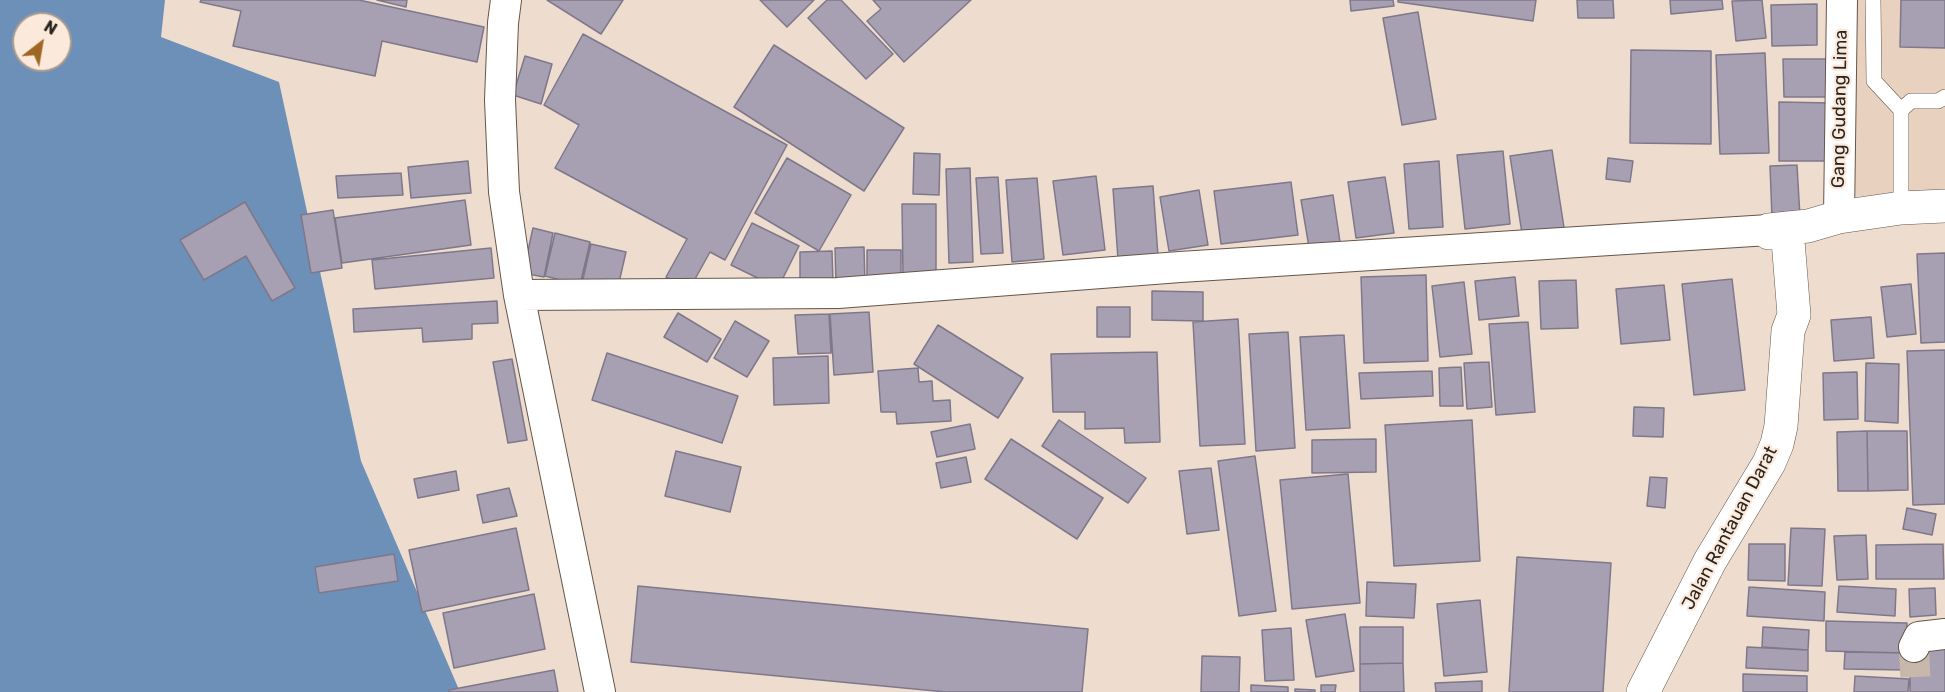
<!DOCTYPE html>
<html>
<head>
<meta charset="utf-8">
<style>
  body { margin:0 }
  #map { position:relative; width:1945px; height:692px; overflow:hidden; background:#eeddce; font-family:Rubik,sans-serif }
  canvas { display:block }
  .north { position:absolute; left:12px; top:12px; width:60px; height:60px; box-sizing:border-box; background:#fbeadc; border:2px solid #a79b90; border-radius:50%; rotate:31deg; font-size:16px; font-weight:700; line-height:24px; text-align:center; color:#2a241f }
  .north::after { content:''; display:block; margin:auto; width:21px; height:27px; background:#9f6723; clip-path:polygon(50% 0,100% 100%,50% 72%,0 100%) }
</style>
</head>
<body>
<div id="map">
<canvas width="1945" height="692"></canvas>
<div class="north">N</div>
</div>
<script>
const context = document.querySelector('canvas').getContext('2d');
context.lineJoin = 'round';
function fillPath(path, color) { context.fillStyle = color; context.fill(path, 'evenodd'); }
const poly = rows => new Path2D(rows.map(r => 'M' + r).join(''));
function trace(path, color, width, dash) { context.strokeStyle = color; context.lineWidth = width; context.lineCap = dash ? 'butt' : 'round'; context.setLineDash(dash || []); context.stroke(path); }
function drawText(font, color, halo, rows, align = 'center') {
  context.font = font + ' Rubik,sans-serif'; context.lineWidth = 4.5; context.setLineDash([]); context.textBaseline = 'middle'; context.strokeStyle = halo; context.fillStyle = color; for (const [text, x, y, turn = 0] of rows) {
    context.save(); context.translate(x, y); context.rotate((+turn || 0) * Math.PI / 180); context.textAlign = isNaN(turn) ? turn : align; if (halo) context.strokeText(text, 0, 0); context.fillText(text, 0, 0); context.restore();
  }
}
fillPath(poly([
  [1850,0,1945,0,1945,195,1851,196]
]), '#e8d1be');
fillPath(poly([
  [0,0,165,0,161,37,279,82,361,461,460,692,0,692],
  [24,24,60,24,60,60,24,60]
]), '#6c90b7');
const building = poly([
  [201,0,359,0,484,27,477,62,382,41,375,76,233,46,241,11,200,2,201,0],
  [377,0,407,0,406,7,377,0],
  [547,0,623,0,601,34,547,0],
  [760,0,814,0,787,27,760,0],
  [827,0,841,0,893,54,866,79,808,18,827,0],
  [873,0,971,0,904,62,867,21,881,9,873,0],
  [1350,0,1393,0,1394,6,1351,11,1350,0],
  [1398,0,1536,0,1533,21,1398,2,1398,0],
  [1577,0,1613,0,1614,18,1578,18,1577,0],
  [1670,0,1722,0,1723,9,1671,14,1670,0],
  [1762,0,1766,38,1736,41,1732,1,1762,0],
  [1901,0,1945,0,1945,48,1900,47,1901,0],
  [1817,4,1817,45,1772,46,1771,5,1817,4],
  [1418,12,1436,119,1402,125,1383,18,1418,12],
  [583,34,787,145,725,260,710,252,689,290,666,277,687,239,555,168,579,125,544,105,583,34],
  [774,45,904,128,864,191,734,107,774,45],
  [1631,50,1711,51,1711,144,1630,143,1631,50],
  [1765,53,1769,153,1720,154,1716,55,1765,53],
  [525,56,552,64,541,104,513,95,525,56],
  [1783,59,1835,59,1835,97,1784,97,1783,59],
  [1779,102,1833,103,1833,161,1779,161,1779,102],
  [1552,150,1565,234,1523,240,1510,156,1552,150],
  [1503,151,1510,224,1465,229,1457,155,1503,151],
  [914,153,940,154,939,195,913,194,914,153],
  [787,158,851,195,819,251,755,213,787,158],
  [1608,158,1633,161,1630,182,1606,179,1608,158],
  [468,161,471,193,411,198,408,167,468,161],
  [1439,161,1443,227,1409,229,1404,164,1439,161],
  [1797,165,1800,217,1772,218,1770,166,1797,165],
  [970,168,973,262,949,263,946,169,970,168],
  [401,173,403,195,338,198,336,176,401,173],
  [1096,176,1105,250,1063,255,1053,181,1096,176],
  [998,177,1003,253,981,254,976,178,998,177],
  [1385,177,1394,233,1356,238,1348,182,1385,177],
  [1037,178,1044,259,1012,262,1006,180,1037,178],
  [1291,182,1298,235,1221,244,1214,191,1291,182],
  [1153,186,1158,256,1118,259,1113,189,1153,186],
  [1199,190,1208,245,1169,251,1160,197,1199,190],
  [1333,195,1340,242,1309,247,1301,200,1333,195],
  [465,200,471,245,342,263,335,218,465,200],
  [245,202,295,288,272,301,246,256,204,280,180,240,245,202],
  [902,204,936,204,936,275,903,275,902,204],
  [333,210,342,268,311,273,301,215,333,210],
  [752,223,799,246,778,288,731,265,752,223],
  [533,228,553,233,544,277,523,273,533,228],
  [555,233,590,242,580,285,545,276,555,233],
  [591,244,626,252,617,291,582,283,591,244],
  [864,247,865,284,836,285,835,248,864,247],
  [491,248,494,278,375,289,372,260,491,248],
  [867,250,901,250,901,283,867,283,867,250],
  [832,251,833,283,800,284,800,252,832,251],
  [1945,253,1945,342,1921,343,1917,254,1945,253],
  [1426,275,1428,361,1364,363,1361,277,1426,275],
  [1515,277,1519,316,1479,320,1475,281,1515,277],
  [1732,279,1745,390,1694,395,1682,284,1732,279],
  [1576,280,1578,328,1541,329,1539,281,1576,280],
  [1464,282,1472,354,1440,357,1432,286,1464,282],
  [1911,284,1916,334,1887,337,1881,287,1911,284],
  [1664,285,1670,340,1621,344,1616,289,1664,285],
  [1152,291,1203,292,1203,321,1152,320,1152,291],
  [497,301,498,323,472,324,472,339,423,342,422,328,354,332,353,309,497,301],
  [1097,307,1130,307,1130,337,1097,337,1097,307],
  [869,312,873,372,834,375,830,314,869,312],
  [678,313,721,339,707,362,664,337,678,313],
  [829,314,831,353,798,354,795,315,829,314],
  [1871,317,1874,358,1834,361,1831,320,1871,317],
  [1238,319,1245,444,1200,446,1193,322,1238,319],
  [735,321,769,341,747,377,714,358,735,321],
  [1528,322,1535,412,1496,415,1489,324,1528,322],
  [938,325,1023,378,998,418,914,364,938,325],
  [1288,332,1295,448,1256,451,1249,334,1288,332],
  [1344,335,1350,428,1306,430,1300,337,1344,335],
  [1945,350,1945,504,1913,505,1907,351,1945,350],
  [1157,352,1160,442,1125,443,1124,428,1085,429,1085,412,1053,412,1051,354,1157,352],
  [607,353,738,396,722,443,592,400,607,353],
  [828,356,829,403,774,405,773,358,828,356],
  [512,359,527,440,508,443,493,362,512,359],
  [1489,362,1492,407,1467,409,1464,363,1489,362],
  [1866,363,1899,364,1898,423,1865,421,1866,363],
  [1461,367,1463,406,1440,406,1439,368,1461,367],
  [918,368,919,382,932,381,933,401,950,400,951,421,897,424,896,412,881,412,878,371,918,368],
  [1432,371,1433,396,1361,399,1359,373,1432,371],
  [1857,372,1858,419,1824,420,1823,373,1857,372],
  [1634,407,1664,408,1663,437,1633,436,1634,407],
  [1059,420,1146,478,1128,503,1042,446,1059,420],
  [1472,420,1480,561,1394,566,1385,425,1472,420],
  [970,424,975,449,937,457,931,432,970,424],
  [1867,431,1907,431,1908,490,1868,491,1867,431],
  [1867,431,1868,491,1838,491,1837,432,1867,431],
  [1011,439,1103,498,1077,539,985,479,1011,439],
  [1376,439,1376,472,1312,473,1312,440,1376,439],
  [676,451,741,467,730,512,665,496,676,451],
  [1255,456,1276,611,1239,616,1218,461,1255,456],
  [966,457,971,482,941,488,936,463,966,457],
  [1211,468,1219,530,1187,534,1179,471,1211,468],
  [456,471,459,490,418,498,414,479,456,471],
  [1348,474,1360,603,1292,609,1280,480,1348,474],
  [1650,477,1667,478,1665,508,1647,506,1650,477],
  [509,488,517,516,483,523,477,495,509,488],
  [1907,508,1936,514,1932,535,1903,529,1907,508],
  [516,528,529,590,422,612,409,550,516,528],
  [1791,528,1825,529,1822,586,1788,585,1791,528],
  [1866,535,1868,579,1837,580,1834,536,1866,535],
  [1749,544,1785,544,1785,581,1748,580,1749,544],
  [1943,544,1944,579,1876,579,1876,545,1943,544],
  [394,554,398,581,319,593,315,567,394,554],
  [1517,557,1611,563,1603,692,1509,692,1517,557],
  [1367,582,1416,584,1414,618,1366,616,1367,582],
  [638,586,1088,629,1082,692,946,692,631,662,638,586],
  [1839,586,1896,589,1895,616,1837,612,1839,586],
  [1749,587,1825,592,1824,621,1747,616,1749,587],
  [1935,588,1936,615,1910,617,1909,589,1935,588],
  [534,594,545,649,454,668,443,613,534,594],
  [1480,600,1487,672,1444,676,1437,604,1480,600],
  [1345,614,1354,671,1316,677,1306,620,1345,614],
  [1826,621,1907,623,1906,653,1826,651,1826,621],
  [1360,627,1403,627,1403,663,1360,664,1360,627],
  [1763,627,1809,630,1808,650,1762,647,1763,627],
  [1291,628,1294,680,1265,681,1262,630,1291,628],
  [1747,647,1808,650,1808,671,1746,668,1747,647],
  [1910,647,1945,648,1945,692,1910,692,1910,647],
  [1845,652,1906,653,1906,670,1844,669,1845,652],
  [1202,656,1240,657,1239,692,1201,692,1202,656],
  [1403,663,1404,692,1360,692,1360,664,1403,663],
  [554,670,558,692,449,692,449,690,554,670],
  [1743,674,1807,676,1807,692,1743,692,1743,674],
  [1855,676,1909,679,1908,692,1854,692,1855,676],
  [1482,681,1482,692,1436,692,1435,683,1482,681],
  [1251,685,1288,687,1288,692,1251,692,1251,685],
  [1321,685,1336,685,1335,692,1321,692,1321,685],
  [1295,689,1315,690,1315,692,1295,692,1295,689]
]);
fillPath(building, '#a7a0b2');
trace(building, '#7f788a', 1.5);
trace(poly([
  [1914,647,1916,692]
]), '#c7b8ab', 30, [30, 15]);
const lane = poly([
  [1873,0,1874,81,1901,110],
  [1901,208,1901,110,1911,101,1938,101,1945,97]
]);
const street = poly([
  [506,0,503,23,500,100,504,192,519,295,600,692],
  [1839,217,1842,0],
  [519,295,838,293,1180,267,1769,230],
  [1914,647,1919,637,1945,634]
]);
const secondary = poly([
  [1769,233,1769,230,1808,226,1839,217,1901,208,1945,206],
  [1643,692,1710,561,1769,463,1777,444,1781,426,1788,331,1794,315,1787,228]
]);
trace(lane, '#65564a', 16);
trace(street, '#65564a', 32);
trace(secondary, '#65564a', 34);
trace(lane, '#fff', 15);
trace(street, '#fff', 30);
trace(secondary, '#fff', 33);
drawText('18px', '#2a241f', '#fbeadc', [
  ["Gang Gudang Lima",1840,109,-89],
  ["Jalan Rantauan Darat",1730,528,-62]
]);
</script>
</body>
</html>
